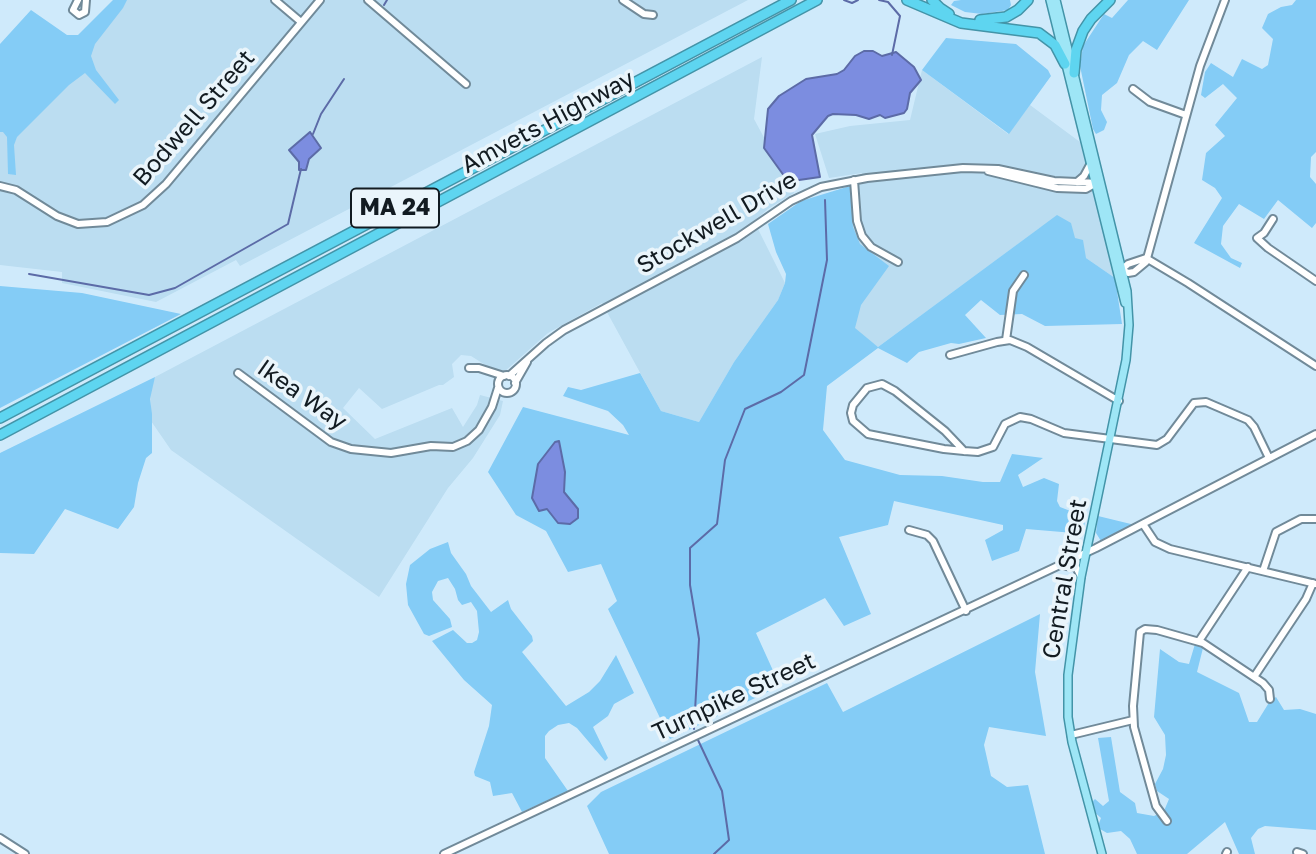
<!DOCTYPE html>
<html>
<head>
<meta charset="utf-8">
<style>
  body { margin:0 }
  canvas { display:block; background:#cfeafb }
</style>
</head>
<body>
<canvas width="1316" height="854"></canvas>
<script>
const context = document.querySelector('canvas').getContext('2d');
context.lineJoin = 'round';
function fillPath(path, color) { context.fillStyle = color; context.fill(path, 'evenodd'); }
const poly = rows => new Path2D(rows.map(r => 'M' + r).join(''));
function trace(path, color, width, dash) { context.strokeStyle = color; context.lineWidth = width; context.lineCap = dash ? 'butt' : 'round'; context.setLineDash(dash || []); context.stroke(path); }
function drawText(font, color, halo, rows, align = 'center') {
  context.font = font + ' "Golos Text",sans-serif'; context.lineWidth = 7; context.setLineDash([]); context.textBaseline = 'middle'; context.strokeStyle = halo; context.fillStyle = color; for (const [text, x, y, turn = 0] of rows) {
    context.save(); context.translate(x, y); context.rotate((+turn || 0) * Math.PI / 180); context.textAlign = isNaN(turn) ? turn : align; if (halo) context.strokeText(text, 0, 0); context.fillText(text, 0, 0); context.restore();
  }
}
fillPath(poly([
  [113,0,748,0,240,266,236,260,156,302,62,283,62,272,0,265,0,114,114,4],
  [762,57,754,119,794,193,768,209,754,221,785,283,778,300,734,362,699,422,661,411,602,303,548,333,504,372,495,371,471,356,461,355,452,364,454,377,443,385,439,385,382,409,359,388,343,408,375,439,452,408,463,427,477,405,480,395,503,401,500,415,473,458,448,488,379,597,171,450,151,421,150,393,155,377],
  [922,70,1008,134,1030,105,1080,142,1115,278,1041,227,878,347,854,329,850,186,862,184,862,173,829,178,815,134,850,126,910,120]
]), '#bbddf1');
fillPath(poly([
  [113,0,127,0,123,8,95,44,91,56,96,70,119,100,115,104,85,73,69,85,17,137,14,145,16,175,8,174,7,137,3,132,0,132,0,44,31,10,67,35,78,35],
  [961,0,1010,0,1011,5,1008,10,982,14,965,12,951,5,954,1],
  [1128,0,1189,0,1157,50,1143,41,1129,55,1117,83,1102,95,1101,110,1107,122,1104,130,1096,134,1093,129,1080,66,1083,46,1104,14,1112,18],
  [1296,0,1316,0,1316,152,1311,157,1310,177,1316,184,1316,223,1312,228,1278,200,1264,219,1239,204,1223,226,1221,244,1231,258,1242,263,1240,268,1194,243,1222,198,1215,188,1202,180,1206,153,1225,136,1215,125,1237,98,1223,84,1205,98,1201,95,1205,72,1211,63,1233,77,1242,59,1262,69,1268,65,1273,39,1262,28,1268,14,1281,7,1292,5],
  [946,38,1016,44,1048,70,1051,76,1009,134,922,70],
  [850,186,853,227,860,244,889,266,861,305,855,328,878,347,1057,215,1071,223,1075,238,1083,240,1086,258,1115,278,1122,324,1045,326,1022,314,1000,315,981,300,965,315,986,338,959,344,951,343,919,352,907,363,878,348,827,386,823,430,845,460,900,475,942,476,983,482,1000,482,1012,454,1043,458,1018,475,1023,487,1044,478,1059,484,1057,501,1060,507,1086,517,1082,536,1074,533,1026,529,1019,551,992,561,985,540,1003,530,1003,525,894,501,888,525,839,537,871,614,844,626,825,598,756,633,780,686,670,739,608,609,617,601,601,564,568,572,546,531,516,515,488,472,523,407,629,435,623,425,608,411,563,396,568,387,581,390,640,373,661,411,699,422,734,362,778,300,785,283,786,274,776,252,768,224,801,201],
  [0,286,82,293,181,314,0,408],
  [155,377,150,399,152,414,152,453,146,458,138,483,134,507,118,529,65,509,34,554,0,553,0,453],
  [1098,516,1135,525,1104,541,1101,541,1096,533],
  [448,542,451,553,466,574,471,586,491,612,508,600,511,609,532,636,533,641,522,652,566,706,589,692,600,681,616,655,634,693,614,704,608,716,593,727,608,758,605,761,577,728,569,723,558,725,549,731,545,736,545,758,568,791,522,812,512,793,493,796,490,782,475,776,474,772,489,726,492,705,464,680,432,641,453,630,467,643,472,643,477,640,479,632,477,611,471,602,462,605,458,600,455,589,448,578,438,581,432,592,433,600,450,619,452,627,429,636,424,634,408,605,406,584,410,565,430,549],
  [1040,614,1035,672,1046,736,989,727,984,745,991,776,1007,787,1028,785,1045,854,609,854,587,806,601,792,827,683,843,712],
  [1195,644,1203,648,1197,672,1239,693,1249,722,1257,722,1270,701,1276,697,1284,710,1300,709,1316,714,1316,830,1265,826,1258,829,1251,838,1255,854,1239,854,1225,822,1187,854,1137,854,1130,839,1121,831,1107,833,1100,829,1098,826,1101,818,1092,810,1092,802,1095,799,1103,806,1109,801,1098,738,1111,737,1120,792,1135,803,1137,813,1154,816,1164,811,1169,799,1157,791,1155,784,1163,769,1166,755,1165,735,1154,717,1160,649,1179,662,1189,664]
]), '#84ccf6');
const water = poly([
  [864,51,873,51,882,56,896,52,914,67,921,80,910,93,907,109,904,113,885,118,880,115,869,119,856,115,833,114,828,116,812,135,820,177,792,181,787,180,764,148,768,109,779,96,806,79,837,74,844,70,855,56,864,51],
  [310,132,321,148,309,159,306,170,299,170,299,162,289,150,310,132],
  [559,441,565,472,564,492,578,509,578,518,570,524,558,523,547,509,539,511,532,498,538,464,555,442,559,441]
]);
fillPath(water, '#7c8de0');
trace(water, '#5c6ba7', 2);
trace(poly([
  [844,0,852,3,858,0],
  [879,0,888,2,900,16,892,55],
  [384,5,387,0],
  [313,134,321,114,344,79],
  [29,274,149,295,175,288,288,224,301,169],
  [694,729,699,639,690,585,690,548,717,524,725,460,745,409,781,392,804,375,827,260,825,200],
  [698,740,722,791,729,840,714,854]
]), '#5c6ba7', 2);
const minor = poly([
  [78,0,73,10,79,15,85,12,86,0],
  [275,0,301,22],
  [368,0,466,84],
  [623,0,644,14,653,15],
  [1133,89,1150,102,1186,115],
  [988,171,1057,188,1086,189,1093,185],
  [854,180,857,221,862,236,871,247,898,262],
  [1077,182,1084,176,1090,165],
  [0,186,16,190,57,216,78,224,107,222,143,205,166,184,320,0],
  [1273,219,1264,233,1257,238,1268,248,1316,281],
  [1146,258,1188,283,1316,366],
  [1121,270,1128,264,1146,258],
  [1123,270,1128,273,1134,272,1146,262,1200,66,1225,0],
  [1006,340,1013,291,1024,275],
  [950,355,997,342,1010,340,1027,347,1119,401],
  [469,368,479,368,504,376],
  [238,373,331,442,351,449,391,453,431,446,453,447,467,441,479,430,492,407,498,388],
  '498 384a9 9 0 1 1 18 0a9 9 0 1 1-18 0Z',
  [509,376,546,343,564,330,737,238,791,201,821,187,867,178,963,168,998,169,1054,181,1100,183],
  [515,383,527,362],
  [964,451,945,431,895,391,882,384,867,388,853,405,851,413,853,421,868,434,944,449,964,451,978,452,993,447,1005,424,1020,417,1031,419,1064,433,1157,445,1167,439,1194,403,1206,402,1248,420,1254,427,1269,458],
  [1143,524,1155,542,1170,549,1316,584],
  [909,530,927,535,933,541,966,611],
  [1066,566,1076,567,1081,577],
  [1263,571,1276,532,1301,519,1316,519],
  [1199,641,1248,567],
  [1254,677,1306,599,1313,583],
  [1071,735,1133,720],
  [1167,821,1156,806,1134,727,1133,706,1140,632,1145,629,1157,630,1203,643,1263,683,1269,690,1270,699],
  [0,838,25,854],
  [1297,852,1303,854],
  [444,854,1096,548,1316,434],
  [1226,854,1227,852]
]);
const major = poly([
  [1050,0,1125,303],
  [1056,0,1127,291,1129,325,1126,360,1081,577,1068,675,1068,717,1072,742,1102,854]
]);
const highway = poly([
  [907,0,961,23,1039,33,1055,45,1065,64],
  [932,0,940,8,949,14],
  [980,20,1006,17,1018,10,1028,0],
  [1074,73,1076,50,1083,31,1091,19,1110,0],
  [0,418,791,0],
  [0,435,817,0]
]);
trace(minor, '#718a99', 10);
trace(major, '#4394a8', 10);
trace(highway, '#4394a8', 12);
trace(minor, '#fff', 6);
trace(major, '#9ee6f6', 7);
trace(highway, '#5ed5f0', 9);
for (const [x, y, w] of [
  [395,208,88]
]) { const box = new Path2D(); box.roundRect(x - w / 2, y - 19.5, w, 39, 5); context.fillStyle = '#eaf5fb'; context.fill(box); trace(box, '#121b21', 2); }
drawText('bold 23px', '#121b21', null, [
  ["MA 24",395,208]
]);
drawText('24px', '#121b21', '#eaf5fb', [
  ["Bodwell Street",194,118,-49],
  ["Amvets Highway",548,122,-28],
  ["Stockwell Drive",717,223,-30],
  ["Ikea Way",302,395,35],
  ["Central Street",1065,579,-80],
  ["Turnpike Street",734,697,-25]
]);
</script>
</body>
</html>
